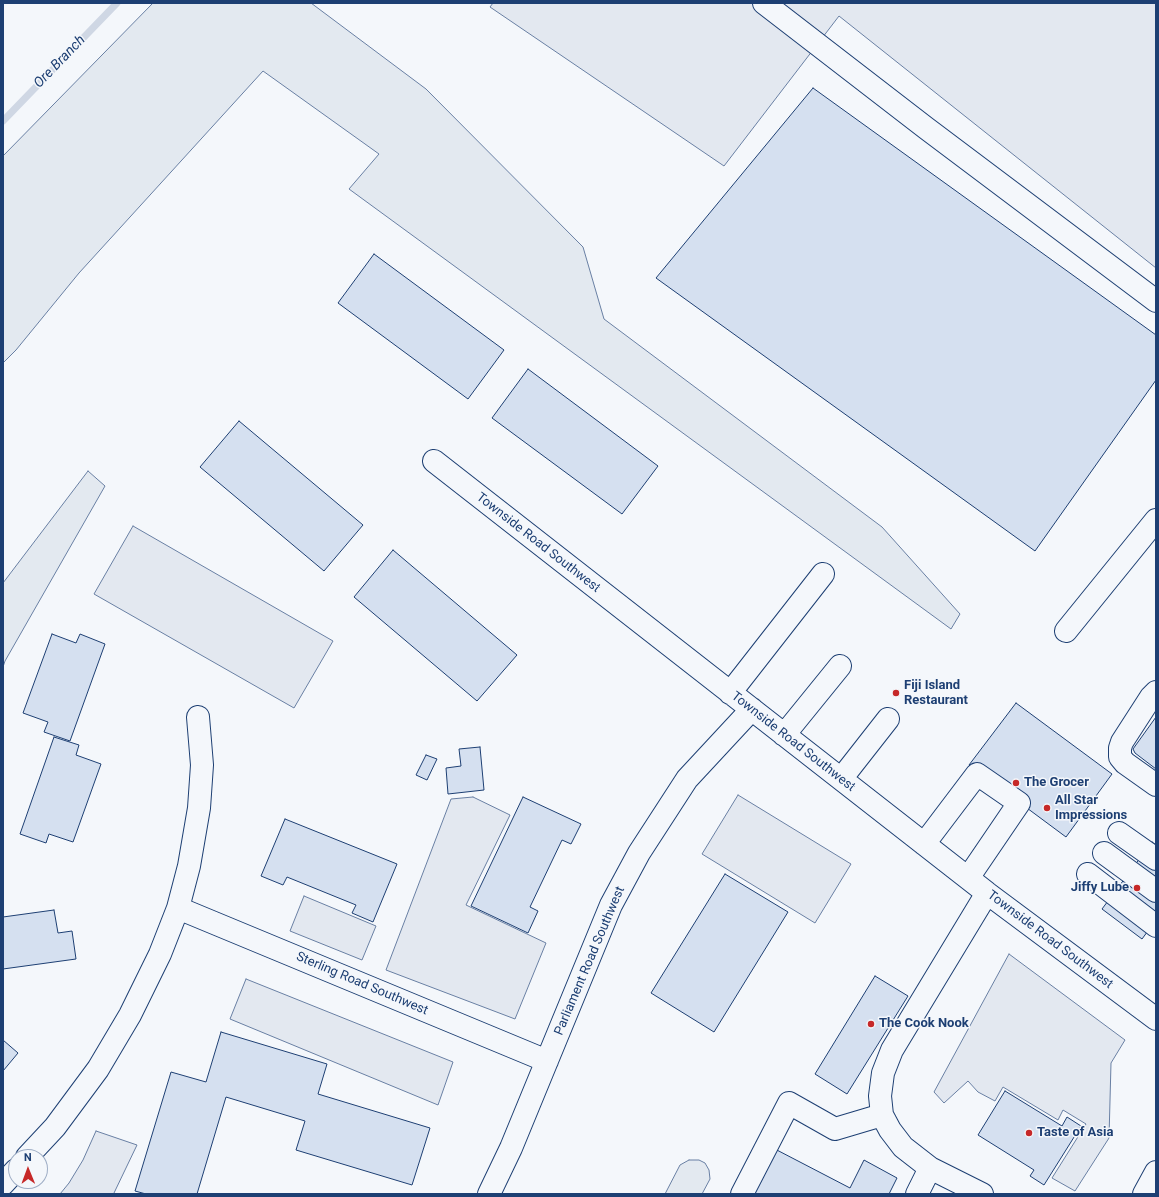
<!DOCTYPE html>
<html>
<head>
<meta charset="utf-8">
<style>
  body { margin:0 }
  #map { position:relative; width:1159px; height:1197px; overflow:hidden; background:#f4f7fb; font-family:Roboto,sans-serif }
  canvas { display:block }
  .frame { position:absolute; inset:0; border:4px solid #1d3f73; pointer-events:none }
  .north { position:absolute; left:8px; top:1149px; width:40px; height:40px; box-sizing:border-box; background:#f4f7fb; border:1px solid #9eadc5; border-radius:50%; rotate:359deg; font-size:11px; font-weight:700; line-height:16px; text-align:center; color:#1d3f73 }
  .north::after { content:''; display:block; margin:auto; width:14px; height:18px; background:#c62828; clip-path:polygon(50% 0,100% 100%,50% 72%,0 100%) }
</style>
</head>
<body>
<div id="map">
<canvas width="1159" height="1197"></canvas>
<div class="frame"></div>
<div class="north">N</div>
</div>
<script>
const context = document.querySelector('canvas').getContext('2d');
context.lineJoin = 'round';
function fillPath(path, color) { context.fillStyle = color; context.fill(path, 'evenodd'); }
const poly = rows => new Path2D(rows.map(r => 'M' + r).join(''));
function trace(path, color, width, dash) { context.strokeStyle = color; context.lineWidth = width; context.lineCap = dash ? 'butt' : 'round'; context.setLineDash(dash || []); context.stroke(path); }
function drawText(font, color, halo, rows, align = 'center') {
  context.font = font + ' Roboto,sans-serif'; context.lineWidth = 3; context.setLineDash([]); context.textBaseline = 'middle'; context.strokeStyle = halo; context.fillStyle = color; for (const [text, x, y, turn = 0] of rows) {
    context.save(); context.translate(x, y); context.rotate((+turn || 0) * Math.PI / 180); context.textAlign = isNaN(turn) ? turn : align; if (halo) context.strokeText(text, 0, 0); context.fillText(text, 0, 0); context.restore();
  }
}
const green = poly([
  [153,3,311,3,426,89,583,247,604,319,882,527,960,614,951,629,349,189,379,154,263,71,79,273,16,350,3,363,3,156,153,3],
  [88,471,105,486,5,661,3,667,3,583,88,471],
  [689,1160,699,1160,705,1163,709,1170,710,1179,702,1194,665,1194,680,1165,689,1160]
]);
fillPath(green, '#e3e9f0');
trace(green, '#687fa3', 1);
const parking = poly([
  [493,3,1156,3,1156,268,839,16,724,166,490,7,493,3],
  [133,526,333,641,294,708,94,594,133,526],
  [738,795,851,864,815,923,702,854,738,795],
  [473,797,510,815,466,905,546,943,515,1019,386,970,451,799,473,797],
  [304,896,376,926,362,960,290,931,304,896],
  [1009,954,1125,1040,1111,1063,1109,1138,1075,1191,1052,1178,1086,1124,1063,1110,1058,1120,1003,1087,995,1101,978,1092,968,1081,944,1103,934,1092,1009,954],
  [246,979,453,1062,438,1105,230,1019,246,979],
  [96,1131,137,1145,114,1193,115,1194,60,1194,69,1183,83,1160,96,1131]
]);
fillPath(parking, '#e3e8f0');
trace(parking, '#687fa3', 1);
trace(poly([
  [3,121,117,3]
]), '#cfd7e4', 7);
const building = poly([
  [813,88,1156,335,1156,380,1035,551,656,278,813,88],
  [374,254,504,350,468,399,338,303,374,254],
  [528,369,658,466,622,514,492,418,528,369],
  [239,421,363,525,324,571,200,467,239,421],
  [393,550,517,655,477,701,354,597,393,550],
  [52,634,76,643,80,634,105,644,70,741,44,732,48,722,23,713,52,634],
  [1016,703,1112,774,1066,837,969,765,1016,703],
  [1156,717,1156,769,1135,753,1133,749,1156,717],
  [54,737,79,745,76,755,101,764,73,842,49,834,46,843,20,834,54,737],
  [480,747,484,790,448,794,446,768,461,766,459,749,480,747],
  [426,755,437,759,427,780,416,775,426,755],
  [523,797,581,824,571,844,562,840,530,907,538,911,528,933,471,906,523,797],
  [285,819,397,864,373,922,352,913,356,905,287,877,283,885,261,876,285,819],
  [1152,842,1156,845,1156,920,1142,939,1102,909,1152,842],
  [725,874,788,912,714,1032,651,993,725,874],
  [54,910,58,933,72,931,76,959,3,969,3,917,54,910],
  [875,976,908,996,847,1094,815,1074,875,976],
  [221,1032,327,1064,318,1094,430,1128,412,1185,296,1150,305,1121,226,1097,197,1194,146,1194,135,1191,171,1072,206,1082,221,1032],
  [3,1040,18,1053,3,1071,3,1040],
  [1005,1091,1062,1126,1067,1117,1081,1126,1044,1185,1030,1176,1034,1170,978,1135,1005,1091],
  [773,1148,850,1188,864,1160,897,1178,889,1194,749,1194,773,1148]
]);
fillPath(building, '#d5e0f0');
trace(building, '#1d3f73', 1);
const minor = poly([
  [764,3,926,128,1156,301],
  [434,461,987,893,1156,1019],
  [1066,631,1156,520],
  [1156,692,1151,697,1122,742,1120,748,1120,757,1125,763,1156,785],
  [730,693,823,574],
  [784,735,840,666],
  [841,779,888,719],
  [1119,833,1156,859],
  [924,844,977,774,1019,803,968,878],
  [1104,853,1156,891],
  [1088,874,1156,926],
  [178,908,547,1061],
  [27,1157,55,1127,98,1069,130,1015,160,954,178,908,189,866,199,808,202,765,198,717],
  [3,1184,16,1170],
  [489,1194,511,1148,611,905,639,853,687,779,752,709],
  [742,1194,789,1103,835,1129,882,1115],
  [917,1194,930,1168],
  [982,1194,930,1168,903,1147,890,1130,882,1115,880,1096,883,1073,892,1050,987,893]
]);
const major = poly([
  [1144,1194,1156,1172]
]);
trace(minor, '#1d3f73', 24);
trace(major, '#1d3f73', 24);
trace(minor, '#f4f7fb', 22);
trace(major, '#f4f7fb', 22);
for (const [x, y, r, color] of [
  [896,693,4,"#c62828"],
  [1016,783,4,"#c62828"],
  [1047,808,4,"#c62828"],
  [1137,888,4,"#c62828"],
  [871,1024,4,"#c62828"],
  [1029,1133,4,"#c62828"]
]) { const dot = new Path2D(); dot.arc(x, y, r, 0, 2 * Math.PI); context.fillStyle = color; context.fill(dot); trace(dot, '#f4f7fb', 1.5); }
drawText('13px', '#1d3f73', '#f4f7fb', [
  ["Townside Road Southwest",538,543,38],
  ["Townside Road Southwest",793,742,38],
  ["Townside Road Southwest",1050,940,37],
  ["Parliament Road Southwest",590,961,-67],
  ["Sterling Road Southwest",362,984,23]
]);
drawText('bold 13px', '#1d3f73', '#f4f7fb', [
  ["Fiji Island",904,686],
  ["Restaurant",904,701],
  ["The Grocer",1024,783],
  ["All Star",1055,801],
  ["Impressions",1055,816],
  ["Jiffy Lube",1129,888,"right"],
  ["The Cook Nook",879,1024],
  ["Taste of Asia",1037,1133]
], 'left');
drawText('italic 14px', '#1d3f73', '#f4f7fb', [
  ["Ore Branch",60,62,-46]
]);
</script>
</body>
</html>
